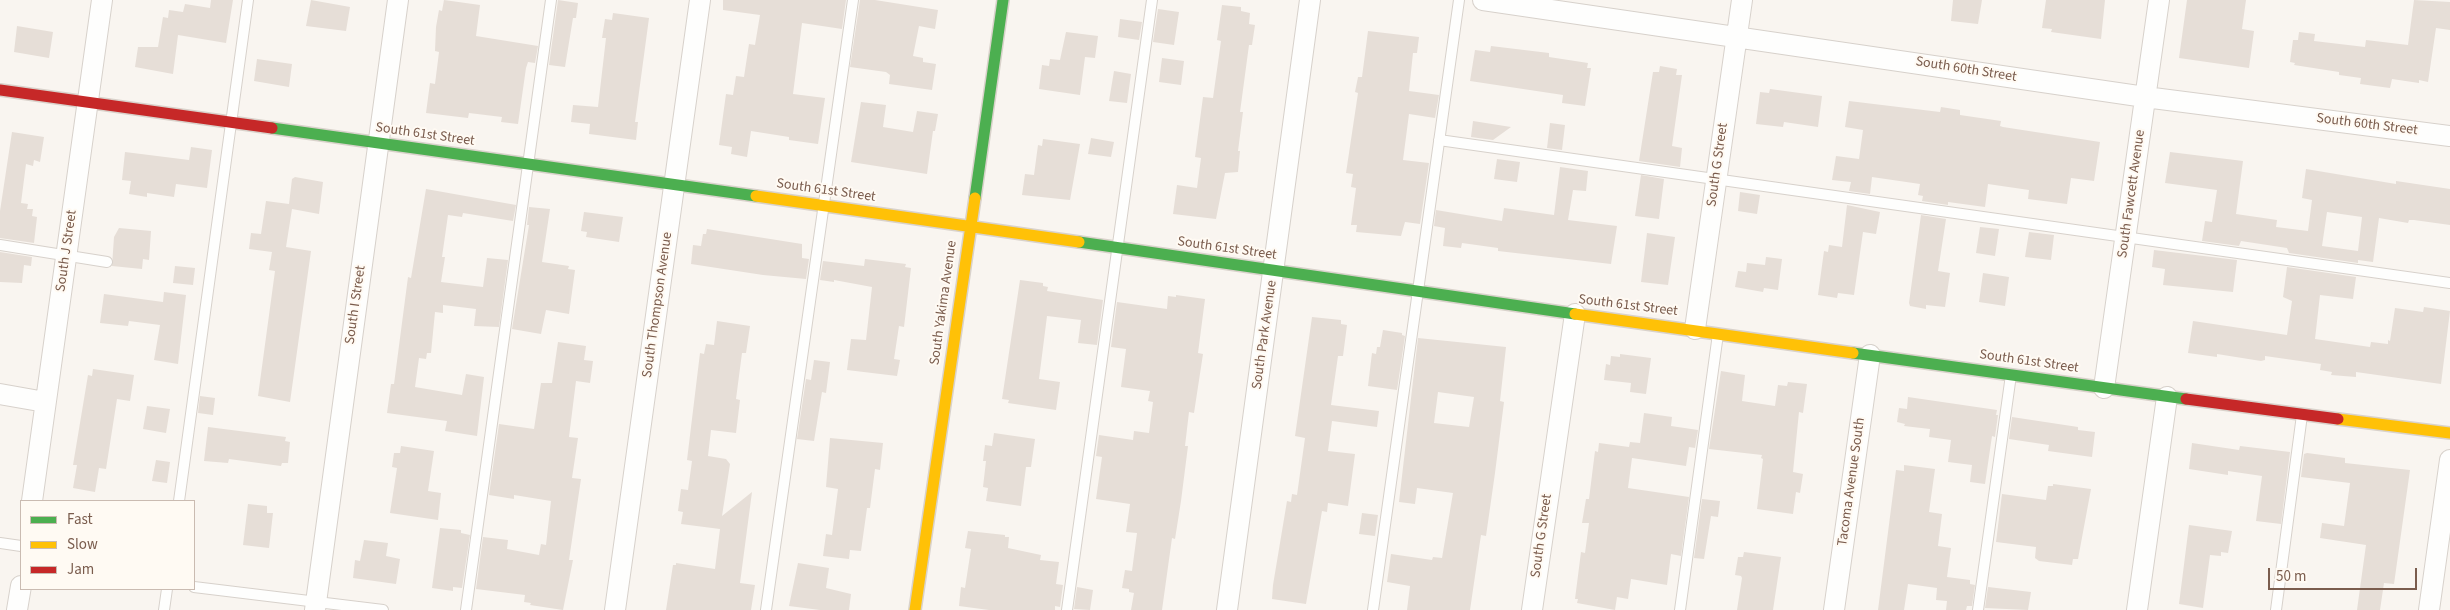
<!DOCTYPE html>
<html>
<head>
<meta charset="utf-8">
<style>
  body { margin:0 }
  #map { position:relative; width:2450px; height:610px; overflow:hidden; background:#f9f5f0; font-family:"Source Sans 3",sans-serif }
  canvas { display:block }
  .legend { position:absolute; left:20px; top:500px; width:175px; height:90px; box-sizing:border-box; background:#fffaf3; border:1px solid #cabbb1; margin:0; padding:6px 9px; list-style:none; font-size:15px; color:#7a5c4d }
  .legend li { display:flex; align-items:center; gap:10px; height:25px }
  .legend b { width:25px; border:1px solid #cabbb1 }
  .scale { position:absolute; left:2268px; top:568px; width:149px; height:22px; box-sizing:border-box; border:2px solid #7a5c4d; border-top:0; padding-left:6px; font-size:15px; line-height:18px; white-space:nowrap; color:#7a5c4d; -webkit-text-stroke:4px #fffaf3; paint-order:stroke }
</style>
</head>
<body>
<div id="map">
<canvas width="2450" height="610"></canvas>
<ul class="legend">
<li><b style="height:6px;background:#4caf50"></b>Fast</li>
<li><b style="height:6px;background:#ffc107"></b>Slow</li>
<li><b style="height:6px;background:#c62828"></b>Jam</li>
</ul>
<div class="scale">50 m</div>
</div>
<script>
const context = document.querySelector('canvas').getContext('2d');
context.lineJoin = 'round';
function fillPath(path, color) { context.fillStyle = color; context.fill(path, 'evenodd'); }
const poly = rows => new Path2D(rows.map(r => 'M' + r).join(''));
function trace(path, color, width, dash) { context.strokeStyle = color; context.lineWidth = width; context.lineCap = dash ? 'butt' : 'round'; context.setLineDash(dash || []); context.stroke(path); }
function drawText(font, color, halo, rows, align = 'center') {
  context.font = font + ' "Source Sans 3",sans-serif'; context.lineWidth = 4; context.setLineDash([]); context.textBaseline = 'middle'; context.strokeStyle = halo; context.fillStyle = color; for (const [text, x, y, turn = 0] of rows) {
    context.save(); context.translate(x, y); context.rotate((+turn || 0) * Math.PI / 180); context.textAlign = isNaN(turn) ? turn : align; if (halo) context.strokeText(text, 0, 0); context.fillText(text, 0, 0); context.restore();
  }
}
fillPath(poly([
  [211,0,233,0,226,43,178,35,173,74,135,67,138,47,158,47,163,17,168,18,169,10,183,12,185,4,210,8],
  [311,0,350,7,346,31,306,26],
  [444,0,480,5,476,36,538,46,535,63,528,62,526,68,518,124,501,122,502,117,469,113,468,118,426,113,430,83,435,84,439,52,435,51,436,27,439,10,442,11],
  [558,0,578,3,576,18,573,18,565,67,549,65],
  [723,0,846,0,842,29,802,23,793,94,825,98,818,144,789,140,789,137,751,131,747,157,731,154,732,147,719,145,726,94,733,95,736,76,744,77,749,44,755,45,760,15,723,10],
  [860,0,875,0,938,10,935,29,919,26,913,56,923,58,923,62,936,64,932,90,889,84,890,75,886,72,850,67],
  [1953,0,1982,0,1978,24,1951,21],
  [2046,0,2105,0,2101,39,2051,32,2052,29,2042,28],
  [2187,0,2246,0,2242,29,2254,31,2249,68,2179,58],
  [2414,0,2450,2,2450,30,2436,28,2428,82,2419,80,2419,83,2392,79,2390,88,2360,84,2361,78,2339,75,2339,72,2294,65,2295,63,2290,62,2293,40,2298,40,2299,32,2315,34,2314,41,2365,47,2366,40,2408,45],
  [1222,5,1241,7,1241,11,1250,13,1249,24,1255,25,1252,45,1249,45,1240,112,1243,112,1238,151,1240,151,1238,172,1225,173,1216,219,1173,214,1177,185,1197,188,1201,158,1195,157,1203,97,1213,98,1221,41,1217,40],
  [1158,9,1179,12,1174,45,1153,42],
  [613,13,649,18,635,122,638,122,636,140,589,134,590,124,571,122,573,105,598,107,606,38,602,38,605,19,612,20],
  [1120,19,1142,22,1139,40,1118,37],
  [17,26,53,32,49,58,14,52],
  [1368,31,1419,37,1417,53,1413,53,1409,91,1439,95,1435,118,1409,114,1403,160,1429,163,1420,224,1405,222,1401,236,1356,232,1357,225,1351,225,1356,188,1351,187,1353,174,1346,173,1358,93,1355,92,1358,77,1362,77],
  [1066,32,1098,36,1095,58,1085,57,1080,95,1039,89,1042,65,1049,66,1050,59,1060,60],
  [1491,46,1549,53,1549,57,1588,63,1587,68,1591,68,1585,106,1562,103,1563,95,1470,81,1475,50,1490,52],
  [1162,58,1184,61,1181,85,1159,82],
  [257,59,292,64,289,87,254,81],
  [1660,66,1677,69,1676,75,1682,75,1672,146,1682,148,1680,167,1639,161,1653,72,1659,72],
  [1114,71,1131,74,1127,103,1109,101],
  [1770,89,1822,96,1818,127,1784,122,1783,127,1756,124,1760,92,1769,93],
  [1849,101,1940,112,1941,107,1960,110,1960,115,2001,121,2000,126,2003,127,2100,142,2094,181,2071,178,2067,204,2028,199,2029,190,1988,184,1985,207,1948,202,1948,205,1922,201,1923,196,1918,195,1920,184,1872,177,1870,194,1849,191,1851,182,1832,180,1836,156,1859,159,1863,130,1845,127],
  [861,102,886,105,883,127,913,132,917,111,938,114,935,131,933,131,927,174,851,162],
  [1473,121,1511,127,1493,140,1471,137],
  [1550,123,1565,125,1562,150,1547,148],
  [12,132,44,137,40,162,34,160,33,166,26,164,21,203,28,204,27,209,33,209,32,216,37,217,34,243,0,238,0,211],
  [1091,138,1114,142,1111,157,1088,154],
  [1043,139,1080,144,1070,200,1022,195,1025,174,1034,175,1038,145,1042,146],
  [191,147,212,150,207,188,176,184,174,197,147,193,147,197,129,194,131,181,122,180,125,152,189,160],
  [2170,152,2243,161,2236,214,2277,220,2276,227,2308,231,2312,200,2302,198,2306,169,2396,184,2396,181,2450,189,2450,225,2414,220,2409,220,2408,223,2379,218,2373,262,2358,260,2358,263,2289,253,2287,248,2241,241,2239,246,2202,241,2205,221,2212,222,2217,190,2165,183],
  [2327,212,2362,217,2358,251,2322,246],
  [1497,159,1520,162,1517,182,1494,179],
  [1560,167,1588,171,1586,191,1573,190,1568,220,1617,226,1611,264,1498,251,1498,248,1462,243,1461,248,1443,246,1445,228,1434,226,1436,210,1502,221,1504,208,1554,215],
  [1641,175,1664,179,1659,219,1635,216],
  [295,177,323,182,319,214,292,209,286,247,311,251,290,402,258,396,275,271,269,270,272,252,249,249,251,233,261,234,266,201,289,204,292,179],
  [426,189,516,205,513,221,463,213,462,217,448,215,442,257,445,257,441,282,483,287,487,258,508,260,499,327,474,326,476,309,443,305,443,313,435,312,431,353,427,353,426,359,419,358,415,387,462,395,466,374,484,377,477,436,445,431,447,421,387,413,391,384,394,384,408,277,411,278],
  [1740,192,1760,195,1757,214,1738,211],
  [1847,205,1880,212,1876,234,1863,232,1854,295,1838,293,1837,298,1818,295,1824,251,1828,252,1829,245,1842,247],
  [529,207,550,209,542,262,569,266,568,269,575,270,569,314,546,310,541,334,512,329,529,225,527,225],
  [584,212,623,217,619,242,586,237,587,232,581,231],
  [1921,215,1946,219,1938,271,1950,273,1945,307,1926,305,1926,309,1910,306,1909,303],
  [1980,227,1999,229,1995,256,1976,253],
  [119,228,151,231,149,260,143,259,142,269,112,266,114,237],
  [707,229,802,244,802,258,809,259,806,279,763,275,691,264,693,245,701,246,703,234,706,234],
  [2029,232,2054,235,2051,260,2025,257],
  [1647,233,1675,237,1668,285,1641,282],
  [2154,250,2237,260,2233,292,2163,285,2165,269,2152,267],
  [0,252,32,257,31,266,24,265,22,283,0,282],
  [1766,257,1782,259,1778,290,1764,288,1763,292,1735,287,1738,271,1746,272,1747,263,1765,265],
  [865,259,906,264,905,267,911,268,904,327,899,326,894,359,900,360,897,376,847,370,851,339,866,340,872,287,834,280,834,282,820,280,823,261,864,266],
  [175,266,195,268,193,285,173,283],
  [2287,267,2356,277,2353,299,2320,295,2315,339,2370,347,2371,342,2388,344,2388,340,2390,341,2395,308,2423,312,2424,307,2450,311,2441,384,2356,372,2356,377,2331,375,2332,372,2320,370,2321,364,2265,356,2265,360,2261,361,2217,354,2217,357,2188,353,2193,321,2287,335,2292,301,2283,297],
  [1983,273,2009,277,2005,306,1979,302],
  [1020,280,1043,283,1043,286,1048,287,1047,291,1103,300,1097,345,1078,343,1081,320,1047,316,1039,379,1060,382,1056,410,1008,403,1009,400,1002,399],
  [164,292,186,295,178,364,154,360,160,325,129,321,128,326,100,323,104,294,163,302],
  [1176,295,1205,299,1198,353,1203,354,1194,413,1189,412,1185,446,1188,446,1181,501,1175,539,1172,538,1162,610,1131,610,1134,593,1129,592,1129,589,1122,588,1125,570,1132,571,1137,533,1126,532,1130,504,1096,499,1102,457,1096,456,1099,435,1133,440,1134,431,1149,433,1153,402,1148,401,1150,391,1121,387,1126,349,1111,347,1117,302,1167,309,1168,296,1176,297],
  [1312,317,1341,320,1341,324,1347,325,1343,356,1338,356,1331,405,1379,411,1377,427,1332,421,1328,451,1355,454,1348,506,1328,503,1327,512,1322,511,1306,604,1272,599,1273,585,1287,501,1291,502,1292,494,1297,495,1305,438,1295,436],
  [717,321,750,326,746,353,742,353,736,399,740,400,736,433,711,430,708,456,726,459,730,464,722,516,752,492,740,583,755,585,751,610,666,610,673,565,676,565,676,563,715,569,720,529,681,524,683,512,678,511,681,489,688,490,692,461,687,460,700,353,704,354,706,344,714,345],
  [1383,330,1402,333,1402,335,1405,336,1397,390,1368,386,1372,353,1376,354,1377,347,1380,347],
  [1418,338,1506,347,1500,401,1504,402,1495,473,1486,536,1481,535,1470,610,1407,610,1410,586,1387,582,1391,554,1432,560,1433,557,1442,558,1453,493,1417,488,1415,504,1399,502],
  [1438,392,1474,397,1469,427,1434,423],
  [558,342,586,346,584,360,593,361,590,383,576,381,569,437,578,438,572,478,581,479,569,560,573,560,563,610,530,605,531,603,524,602,525,595,476,589,483,537,508,540,507,549,539,555,541,544,546,545,551,501,514,495,514,499,489,495,499,424,534,429,541,383,552,383],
  [1620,354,1651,358,1646,394,1630,392,1631,383,1604,380,1606,364,1610,365,1611,356,1620,357],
  [814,360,830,362,826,393,822,392,814,441,797,439,806,379,811,380],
  [93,369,134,375,130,401,117,399,106,469,99,468,95,492,73,488,77,465,73,465,88,375,92,376],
  [1721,371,1745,375,1742,401,1775,406,1778,385,1787,386,1788,382,1807,384,1803,413,1799,412,1793,472,1803,474,1800,493,1796,492,1793,514,1757,509,1763,459,1761,458,1762,455,1709,449],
  [200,396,215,398,213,415,198,413],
  [1908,397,1997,410,1996,415,1998,415,1995,437,1992,436,1985,484,1970,482,1972,465,1948,462,1951,440,1929,437,1930,429,1904,426,1905,424,1897,422,1899,408,1907,409],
  [147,406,170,409,166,433,143,429],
  [1644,413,1672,417,1671,426,1698,430,1695,448,1689,447,1686,466,1632,458,1628,488,1689,497,1681,556,1671,554,1667,585,1631,579,1628,599,1617,597,1615,610,1577,603,1578,599,1575,599,1581,552,1585,553,1589,523,1582,523,1586,499,1589,499,1595,451,1598,452,1599,443,1629,447,1630,442,1640,443],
  [2012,417,2078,427,2078,430,2095,432,2092,457,2048,451,2049,445,2009,439],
  [208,427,286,437,285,441,290,442,288,463,282,463,281,466,229,459,228,463,204,461],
  [994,433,1035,439,1031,467,1026,467,1021,506,986,501,988,488,983,487,986,461,983,461,985,445,992,446],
  [830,438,883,443,880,470,875,469,870,508,867,508,861,551,850,550,849,559,823,556,826,534,832,535,838,489,826,487],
  [2192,443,2239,450,2240,446,2290,452,2281,524,2256,521,2262,476,2228,471,2228,475,2189,469],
  [401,446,434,451,428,491,441,493,438,520,390,513,397,468,392,467,394,453,400,453],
  [2307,453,2345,458,2345,463,2410,470,2394,584,2384,583,2380,610,2357,610,2366,545,2320,538,2322,523,2344,526,2350,483,2301,477,2304,454],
  [156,460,170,462,167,483,152,481],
  [1904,465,1935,469,1929,512,1942,514,1938,546,1951,548,1947,577,1970,580,1970,584,1975,585,1972,606,1967,606,1966,610,1946,610,1947,601,1936,600,1937,588,1908,584,1904,610,1878,610,1896,470,1904,471],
  [2053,484,2091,489,2078,559,2073,559,2072,565,2039,561,2035,558,2036,547,1996,542,2002,494,2046,500,2048,486,2053,486],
  [1702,499,1720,501,1718,517,1711,516,1704,559,1694,558],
  [248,504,267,506,267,513,273,513,269,548,243,545],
  [1362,513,1378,515,1375,536,1359,534],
  [2189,525,2232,531,2228,553,2221,552,2221,556,2210,555,2203,608,2179,604],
  [440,528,461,530,461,533,470,535,462,588,453,587,453,591,432,588],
  [968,531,1005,535,1005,537,1009,537,1008,548,1041,555,1040,560,1059,562,1056,584,1063,585,1060,607,1055,606,1055,610,989,610,959,606,961,587,965,588,971,549,965,548],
  [364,540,388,543,386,556,400,559,396,584,353,578,355,560,360,561],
  [1744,552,1781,557,1773,610,1737,610,1742,578,1741,576,1735,575,1738,557,1743,557],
  [798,563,829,568,826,588,851,594,849,610,820,610,789,606],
  [1077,587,1093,590,1090,610,1074,609],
  [1988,587,2031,592,2028,610,1985,608]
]), '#e6ded7');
const lane = poly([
  [1439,140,2450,283],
  [0,245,107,262],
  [179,501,248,0],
  [0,543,21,546],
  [194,587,383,610],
  [164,610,167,589],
  [466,610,551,0],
  [766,610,853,0],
  [1067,610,1152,0],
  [1373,610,1459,0],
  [1680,610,1718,334],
  [1978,610,2011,375],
  [2276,610,2302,415]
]);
const street = poly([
  [1483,0,2145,97,2450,136],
  [1695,329,1742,0],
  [2104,388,2159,0],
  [0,394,45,402],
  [32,501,102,0],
  [17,610,21,586],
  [315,610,398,0],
  [615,610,700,0],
  [1227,610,1310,0],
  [1532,610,1575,314],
  [1834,610,1870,355],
  [2137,610,2167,397],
  [2429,610,2450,460]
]);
const fast = poly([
  [272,128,756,196],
  [975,198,1003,0],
  [1079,242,1575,314],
  [1853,353,2186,399]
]);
const slow = poly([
  [756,196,1079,242],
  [1575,314,1853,353],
  [2338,419,2450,433],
  [915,610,975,198]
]);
const jam = poly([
  [0,90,272,128],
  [2186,399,2338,419]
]);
trace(lane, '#d7d1cb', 12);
trace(street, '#d7d1cb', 22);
trace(fast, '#d9d2cb', 14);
trace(slow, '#d9d2cb', 14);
trace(jam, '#d9d2cb', 14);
trace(lane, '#fefefd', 10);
trace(street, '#fefefd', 20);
trace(fast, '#4caf50', 11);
trace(slow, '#ffc107', 11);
trace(jam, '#c62828', 11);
drawText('14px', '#7a5c4d', '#fffaf3', [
  ["South 60th Street",1966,70,9],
  ["South 60th Street",2367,125,7],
  ["South 61st Street",425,135,8],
  ["South G Street",1718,165,-82],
  ["South 61st Street",826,191,8],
  ["South Fawcett Avenue",2132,194,-82],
  ["South 61st Street",1227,249,8],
  ["South J Street",67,251,-82],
  ["South Yakima Avenue",944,303,-82],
  ["South I Street",356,305,-82],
  ["South Thompson Avenue",658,305,-82],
  ["South 61st Street",1628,306,7],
  ["South Park Avenue",1265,335,-82],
  ["South 61st Street",2029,362,8],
  ["Tacoma Avenue South",1852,482,-82],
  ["South G Street",1542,536,-82]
]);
</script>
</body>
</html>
